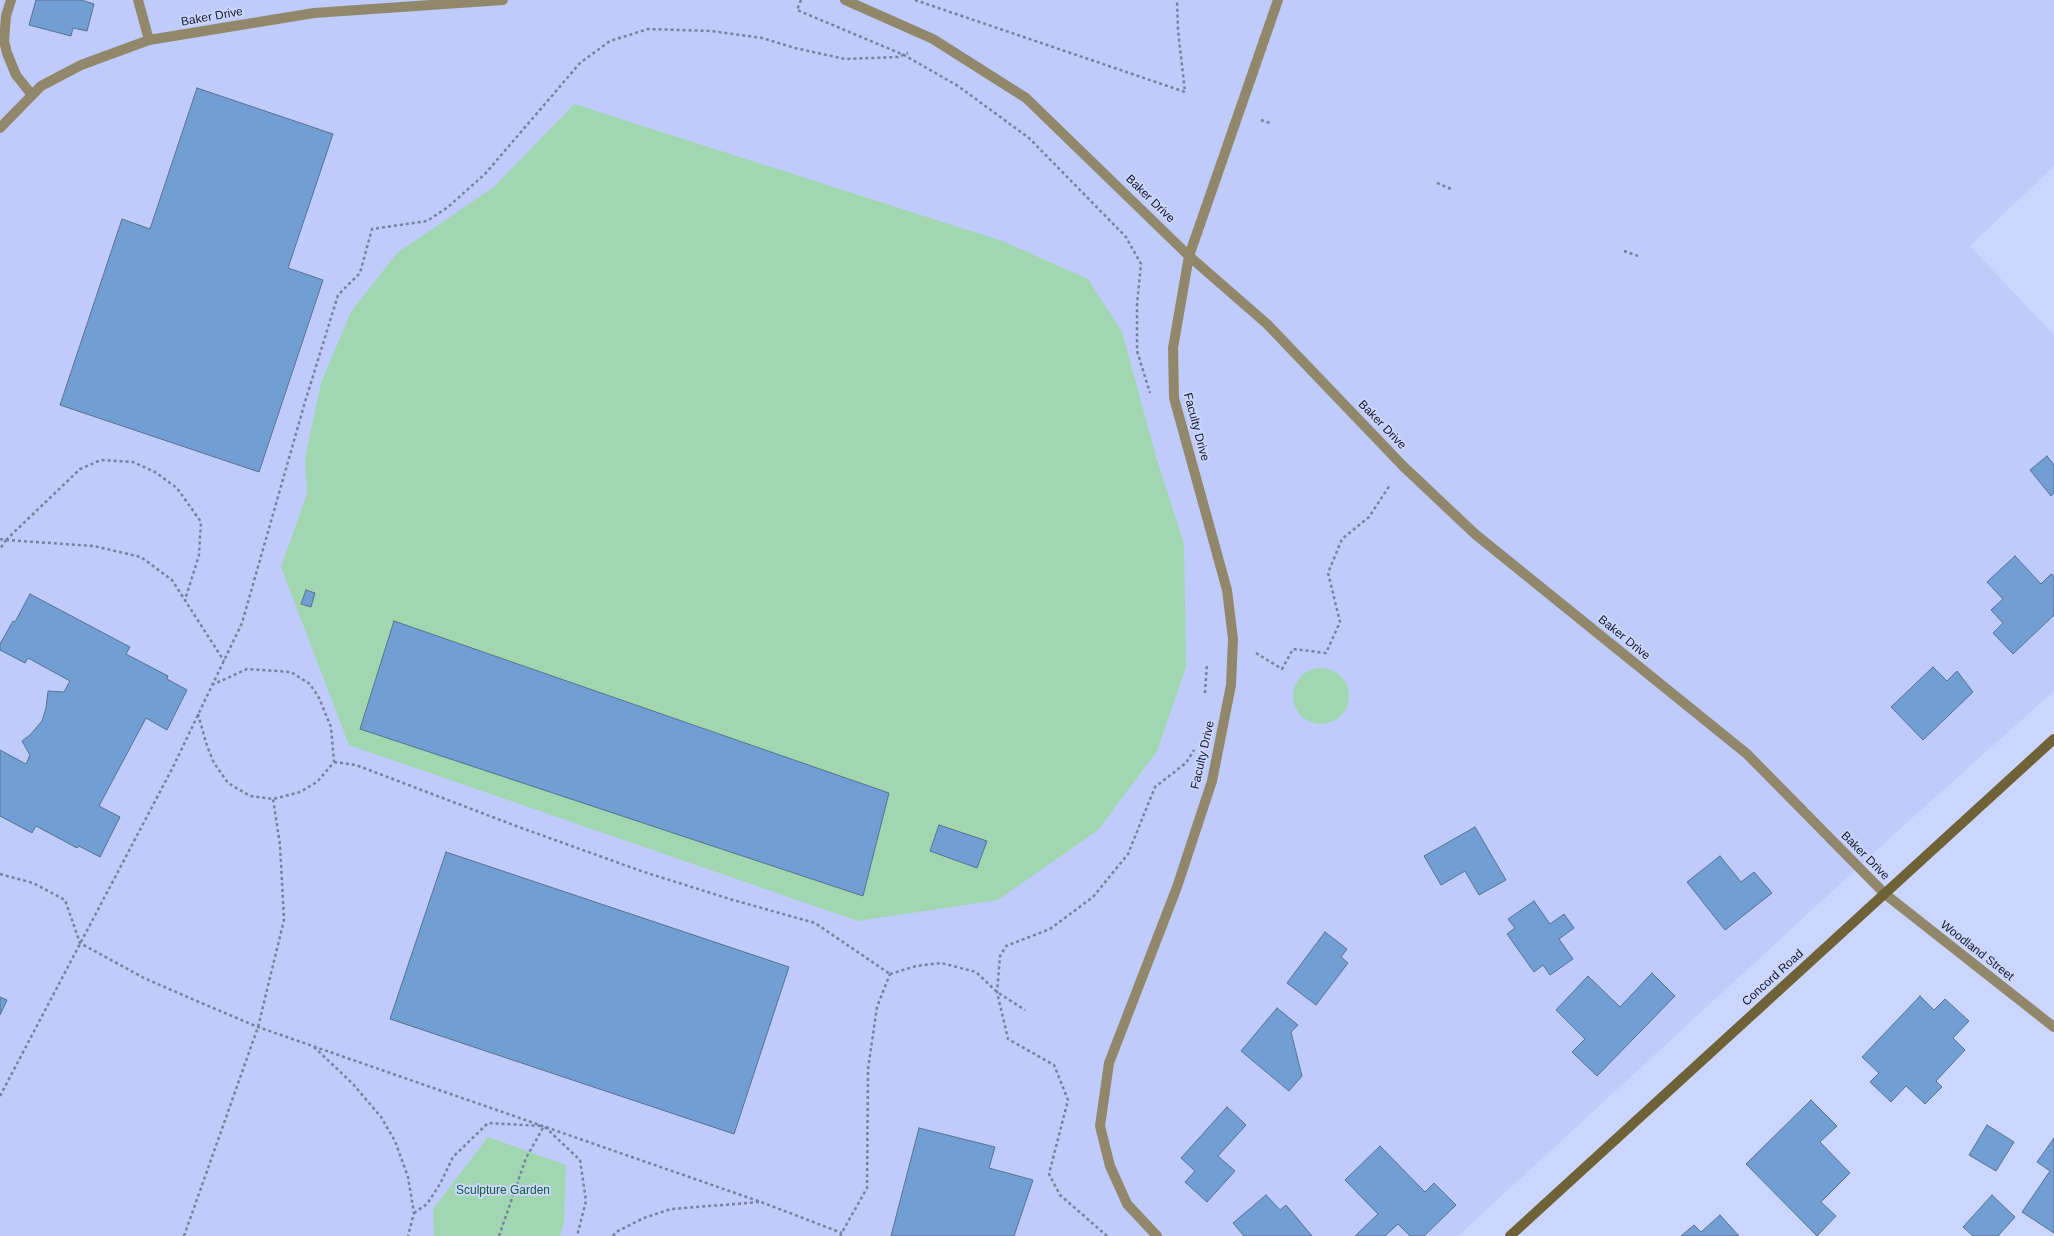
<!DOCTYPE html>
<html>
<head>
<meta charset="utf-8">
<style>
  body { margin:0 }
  canvas { display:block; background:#cbd6fe }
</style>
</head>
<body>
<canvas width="2054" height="1236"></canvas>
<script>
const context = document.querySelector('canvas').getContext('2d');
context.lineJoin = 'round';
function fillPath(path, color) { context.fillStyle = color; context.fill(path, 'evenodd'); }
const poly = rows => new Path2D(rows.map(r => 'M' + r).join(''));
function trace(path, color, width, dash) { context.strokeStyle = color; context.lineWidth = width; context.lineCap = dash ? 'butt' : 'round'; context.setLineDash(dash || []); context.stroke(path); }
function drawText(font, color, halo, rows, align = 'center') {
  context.font = font + ' Arial,sans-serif'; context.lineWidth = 4; context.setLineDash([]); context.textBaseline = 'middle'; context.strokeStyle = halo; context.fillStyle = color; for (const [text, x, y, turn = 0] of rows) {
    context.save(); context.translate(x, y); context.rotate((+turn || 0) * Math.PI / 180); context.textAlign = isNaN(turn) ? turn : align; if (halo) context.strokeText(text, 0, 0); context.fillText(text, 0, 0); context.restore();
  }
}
fillPath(poly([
  [0,0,2054,0,2054,166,1970,246,2054,335,2054,691,1902,827,1458,1236,0,1236]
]), '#bfcbfa');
fillPath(poly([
  [574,104,1002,241,1088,279,1122,332,1157,460,1184,544,1186,667,1157,751,1098,830,998,900,858,921,349,745,281,567,307,494,305,458,321,383,351,312,397,253,494,187],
  '1293 696a28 28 0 1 1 56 0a28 28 0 1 1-56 0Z',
  [488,1137,566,1165,564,1222,560,1236,434,1236,433,1209]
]), '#a0d7b1');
const building = poly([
  [36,0,81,0,94,4,87,31,73,28,71,36,29,25,36,0],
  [197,88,333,134,288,268,323,280,259,472,60,405,122,219,150,229,197,88],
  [2047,456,2054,465,2054,493,2051,496,2030,470,2047,456],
  [2015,556,2041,584,2051,574,2054,576,2054,615,2013,654,1993,633,2003,623,1991,610,2003,599,1987,582,2015,556],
  [306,590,315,593,311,607,301,604,306,590],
  [30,594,130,647,126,654,168,676,167,679,187,690,167,730,146,718,99,806,120,817,100,857,79,846,77,848,36,826,32,833,0,816,0,750,26,764,30,755,22,741,30,735,42,721,46,708,48,691,64,692,70,681,28,658,25,663,0,650,0,644,13,621,15,622,30,594],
  [394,621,889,793,863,896,360,729,394,621],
  [1933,667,1947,681,1957,671,1973,692,1923,740,1891,707,1933,667],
  [939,825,987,841,977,868,930,851,939,825],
  [1475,827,1506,880,1479,895,1465,871,1441,885,1424,856,1475,827],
  [446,852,789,967,734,1134,390,1019,446,852],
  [1720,856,1741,882,1754,872,1772,893,1725,930,1687,882,1720,856],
  [1534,901,1550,924,1564,914,1574,928,1559,939,1573,959,1550,975,1543,965,1534,972,1507,934,1515,928,1508,919,1534,901],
  [1325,932,1347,949,1341,957,1348,963,1316,1005,1287,983,1325,932],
  [1652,973,1675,996,1597,1076,1572,1052,1585,1039,1556,1010,1588,976,1620,1007,1652,973],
  [1920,996,1934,1010,1945,999,1969,1021,1953,1038,1965,1050,1936,1081,1942,1087,1925,1104,1906,1086,1891,1102,1870,1082,1879,1073,1862,1057,1920,996],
  [0,997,7,1000,0,1015,0,997],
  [1277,1008,1298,1025,1291,1032,1302,1076,1289,1091,1241,1051,1277,1008],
  [1811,1100,1837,1126,1820,1142,1850,1173,1821,1202,1836,1216,1817,1236,1746,1164,1811,1100],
  [1227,1107,1246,1125,1218,1156,1235,1171,1207,1202,1185,1182,1195,1171,1181,1158,1227,1107],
  [1987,1125,2014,1142,1996,1171,1969,1155,1987,1125],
  [919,1128,995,1147,989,1168,1033,1180,1014,1236,891,1236,919,1128],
  [2054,1138,2054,1233,2022,1212,2050,1171,2037,1162,2054,1138],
  [1380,1146,1425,1192,1434,1183,1456,1205,1424,1236,1410,1236,1398,1224,1385,1236,1355,1236,1378,1214,1345,1180,1380,1146],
  [1266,1195,1280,1210,1286,1205,1312,1236,1244,1236,1233,1223,1266,1195],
  [1992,1195,2015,1217,1998,1236,1973,1236,1963,1227,1992,1195],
  [1720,1215,1739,1236,1681,1236,1694,1225,1701,1232,1720,1215]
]);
fillPath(building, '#719ed3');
trace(building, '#597291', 1);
trace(poly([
  [801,0,797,10,904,55,958,86,1029,138,1126,237,1141,264,1137,304,1137,351,1150,393],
  [915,0,1185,92,1178,30,1177,0],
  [1261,120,1270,123],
  [1437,183,1451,189],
  [1624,251,1638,256],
  [0,539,6,540,0,549],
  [6,540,80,469,101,460,133,462,155,472,177,488,201,522,199,555,185,600],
  [6,540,94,546,141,557,172,580,224,661],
  [1256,653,1282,669,1293,649,1326,653,1340,622,1328,573,1342,539,1369,517,1390,485],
  [1205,693,1207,664],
  [198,714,207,746,214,763,228,783,250,796,273,799,300,792,317,782,334,762,331,727,319,698,310,684,291,672,247,669,214,684],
  [334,762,356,765,516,826,644,872,733,900,815,923,890,974],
  [0,874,33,883,65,900,80,943,144,978,199,1002,258,1027,761,1202,842,1233],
  [890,974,916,966,941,963,976,972,997,992,1025,1010],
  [314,1047,353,1084,381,1117,395,1141,408,1177,414,1213,408,1236],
  [0,1096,173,767,242,623,305,402,338,295,360,273,372,229,427,221,448,207,485,174,580,63,610,41,648,29,711,31,762,38,795,48,845,59,898,57,908,53],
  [545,1127,580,1160,586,1201,577,1236],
  [414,1213,427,1204,440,1184,453,1157,488,1123,541,1126],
  [184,1236,258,1027,284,920,280,845,273,799],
  [499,1236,526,1158,544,1126],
  [613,1236,616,1232,644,1218,671,1209,760,1202],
  [840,1236,867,1188,868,1069,877,1007,890,974],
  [1107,1236,1060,1195,1049,1174,1068,1100,1054,1065,1008,1039,997,992,1000,956,1006,946,1050,929,1093,897,1128,854,1155,787,1186,763,1194,750]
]), '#79809d', 2.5, [3, 3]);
trace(poly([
  [11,0,6,16,4,41,7,53,16,75,32,95],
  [138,0,149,40],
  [1157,1236,1127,1204,1110,1166,1100,1126,1109,1063,1177,887,1212,781,1231,685,1233,639,1227,590,1174,398,1173,348,1189,256,1278,0]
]), '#91886c', 10);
trace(poly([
  [845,0,933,39,1026,98,1189,256,1267,324,1403,466,1475,534,1747,754,1885,894,2054,1027],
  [0,128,41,86,81,65,149,40,314,13,503,0]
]), '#91886c', 10);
trace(poly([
  [1510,1236,2054,739]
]), '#6f6237', 10);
drawText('12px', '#151927', '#cbd6fe', [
  ["Baker Drive",212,17,-10],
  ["Baker Drive",1150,199,44],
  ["Baker Drive",1382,425,46],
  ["Faculty Drive",1196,427,75],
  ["Baker Drive",1624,638,39],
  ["Faculty Drive",1203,755,-77],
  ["Baker Drive",1865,856,45],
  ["Woodland Street",1977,951,38],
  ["Concord Road",1773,978,-42]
]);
drawText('12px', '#125e34', '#cbd6fe', [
  ["Sculpture Garden",503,1191]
]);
</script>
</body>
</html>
